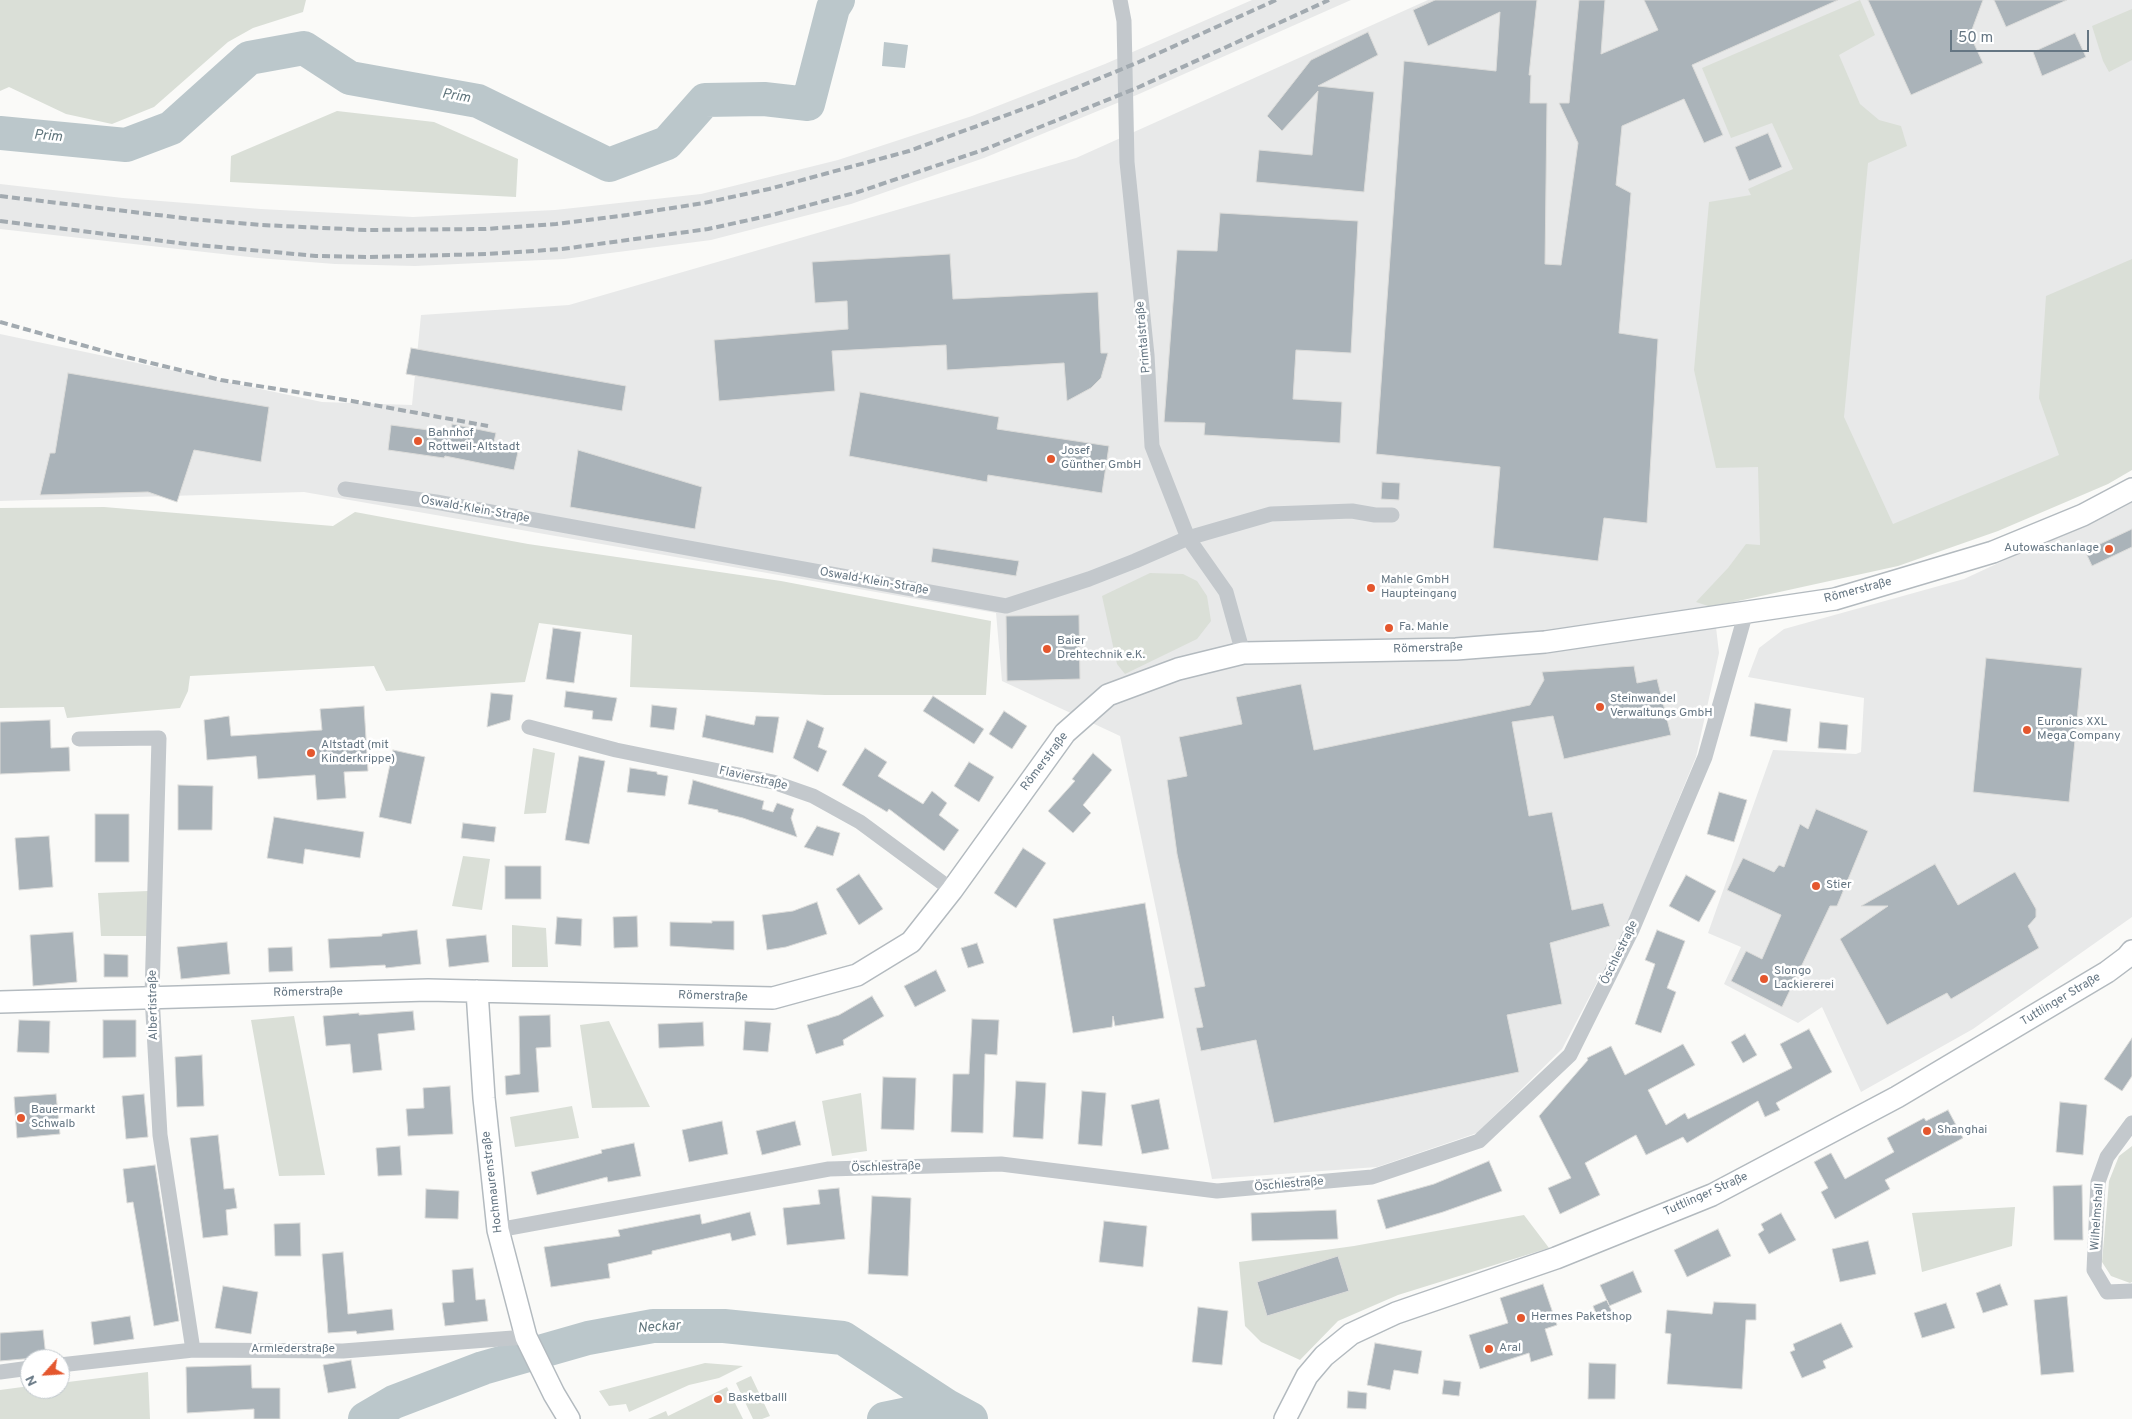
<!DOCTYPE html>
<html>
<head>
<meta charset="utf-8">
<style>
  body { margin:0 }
  #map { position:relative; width:2132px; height:1419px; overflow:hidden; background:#fafaf8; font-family:Overpass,sans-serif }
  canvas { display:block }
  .north { position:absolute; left:20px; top:1349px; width:50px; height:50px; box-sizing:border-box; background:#fff; border:1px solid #c1c8cd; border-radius:50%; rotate:244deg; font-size:14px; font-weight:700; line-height:20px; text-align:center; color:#657683 }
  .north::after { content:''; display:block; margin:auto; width:18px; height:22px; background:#e4572e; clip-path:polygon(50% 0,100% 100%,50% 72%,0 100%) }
  .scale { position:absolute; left:1950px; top:30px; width:139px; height:22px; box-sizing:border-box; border:2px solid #657683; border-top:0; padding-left:6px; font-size:15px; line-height:18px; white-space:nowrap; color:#657683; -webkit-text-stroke:4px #fff; paint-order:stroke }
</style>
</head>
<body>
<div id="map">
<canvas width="2132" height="1419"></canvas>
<div class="north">N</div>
<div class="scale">50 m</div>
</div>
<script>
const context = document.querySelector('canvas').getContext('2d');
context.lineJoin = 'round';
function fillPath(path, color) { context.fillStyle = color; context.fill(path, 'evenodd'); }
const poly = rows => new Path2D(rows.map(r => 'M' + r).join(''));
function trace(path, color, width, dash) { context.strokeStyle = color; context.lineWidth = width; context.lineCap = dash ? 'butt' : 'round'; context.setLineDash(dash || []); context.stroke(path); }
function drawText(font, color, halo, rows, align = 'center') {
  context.font = font + ' Overpass,sans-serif'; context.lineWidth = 5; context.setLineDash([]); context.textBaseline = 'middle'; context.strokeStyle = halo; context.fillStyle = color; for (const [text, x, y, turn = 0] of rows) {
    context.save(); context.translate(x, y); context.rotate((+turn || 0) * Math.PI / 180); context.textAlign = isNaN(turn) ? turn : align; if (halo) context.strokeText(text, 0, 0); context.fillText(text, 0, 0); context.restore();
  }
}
fillPath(poly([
  [1252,0,1351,0,1139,94,984,158,851,204,711,240,564,259,415,266,335,264,258,258,0,229,0,184,123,198,261,209,413,217,555,210,701,194,838,160,972,116,1105,64],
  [1428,0,2132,0,2132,448,1712,593,1719,653,1696,757,1625,929,1562,1049,1477,1133,1377,1167,1212,1179,1120,736,1002,681,996,613,304,492,0,501,0,334,322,402,412,405,421,315,569,305,1076,158],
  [2132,501,2132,917,1973,1029,1861,1092,1822,1007,1798,1023,1724,984,1741,947,1708,933,1773,750,1856,754,1861,752,1864,698,1748,677,1759,648,1784,629,1964,579]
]), '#e8e9e9');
fillPath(poly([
  [0,0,306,0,303,12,253,28,228,42,154,107,112,124,66,114,9,87,0,91],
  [1860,0,1875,35,1839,55,1860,104,1879,120,1901,126,1907,146,1868,163,1844,417,1893,524,2059,455,2039,398,2046,296,2132,259,2132,470,2108,484,1998,531,1898,566,1711,607,1696,602,1728,568,1746,544,1760,545,1758,467,1716,468,1694,370,1709,202,1751,195,1748,189,1793,169,1772,123,1731,138,1702,68],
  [2132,9,2132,60,2109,72,2103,61,2092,26],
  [337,111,434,122,518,159,516,197,230,182,231,156],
  [104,507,333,526,355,512,528,544,781,581,991,621,986,695,825,695,630,687,632,635,539,623,525,682,386,691,374,666,190,676,188,691,180,708,67,718,64,707,0,708,0,508],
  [1150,573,1183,574,1197,581,1207,596,1211,621,1197,639,1125,674,1117,664,1102,596],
  [533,748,555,753,546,813,524,814],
  [463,856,490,859,482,910,452,906],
  [148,891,152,936,101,936,98,893],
  [512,925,546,928,548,967,512,967],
  [294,1016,325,1175,279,1176,251,1020],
  [609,1021,650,1107,592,1108,580,1025],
  [861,1093,867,1151,832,1156,822,1101],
  [572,1106,579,1138,515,1147,510,1117],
  [2132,1146,2132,1282,2130,1283,2111,1276,2102,1262,2109,1181,2119,1156],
  [2015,1207,2012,1246,1922,1272,1912,1213],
  [1524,1215,1549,1248,1398,1295,1338,1321,1300,1360,1261,1342,1245,1326,1239,1262,1354,1246],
  [705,1363,743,1366,719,1378,689,1385,629,1412,626,1404,609,1406,599,1391],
  [148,1372,150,1419,0,1419,0,1390,30,1386,30,1389,60,1389,60,1383],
  [751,1376,770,1416,762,1419,753,1419,736,1383],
  [727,1387,743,1419,648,1419,666,1411,668,1416]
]), '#dadfd7');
fillPath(poly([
  [884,42,908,45,905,68,882,66]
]), '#bbc7cb');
trace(poly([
  [0,133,126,145,171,128,249,58,304,48,350,78,478,101,609,165,667,143,705,100,764,99,808,104,833,8,838,0],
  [365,1419,394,1402,483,1368,588,1338,653,1326,724,1326,843,1338,947,1406,971,1419],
  [884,1419,947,1406]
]), '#bbc7cb', 34);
const building = poly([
  [1435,0,1537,0,1529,75,1531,75,1530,103,1547,103,1545,264,1561,265,1578,143,1559,103,1569,103,1579,0,1605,0,1601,54,1658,30,1644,0,1838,0,1692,65,1723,135,1704,143,1684,99,1622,126,1616,185,1631,193,1619,333,1658,339,1647,523,1604,518,1598,561,1493,548,1500,467,1376,454,1404,61,1496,71,1500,12,1428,46,1413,10,1435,0],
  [1868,0,1983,0,1970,35,1983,63,1911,95,1868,0],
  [1994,0,2067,0,2006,27,1994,0],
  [1368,32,1378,55,1318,86,1374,92,1364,192,1256,182,1259,150,1312,155,1318,91,1282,131,1267,116,1311,60,1368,32],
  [2075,33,2086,57,2042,76,2033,52,2075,33],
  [1768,133,1782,167,1749,181,1735,147,1768,133],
  [1220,213,1358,221,1351,353,1296,350,1293,399,1342,402,1340,443,1204,435,1205,423,1164,422,1177,250,1217,251,1220,213],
  [950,254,953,299,1098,292,1101,353,1108,353,1101,378,1091,388,1067,401,1064,363,947,370,946,345,832,351,835,391,719,401,714,340,848,329,847,301,815,303,812,262,950,254],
  [411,348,626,386,622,411,406,374,411,348],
  [68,373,269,407,261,462,194,450,177,502,148,492,40,495,50,453,55,453,68,373],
  [860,392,999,417,997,429,1109,446,1102,493,988,475,987,482,849,456,860,392],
  [452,424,496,433,493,446,518,452,514,470,445,456,444,458,388,450,391,425,451,433,452,424],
  [578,450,702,487,695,529,570,507,578,450],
  [1382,482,1400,483,1399,500,1381,499,1382,482],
  [2132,529,2132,547,2092,566,2085,551,2132,529],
  [933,548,1019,561,1016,576,931,562,933,548],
  [1079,615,1080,679,1007,681,1006,616,1079,615],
  [553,628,581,632,574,683,546,679,553,628],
  [1986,658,2082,668,2069,802,1973,792,1986,658],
  [1634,666,1637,683,1657,679,1671,735,1564,759,1553,716,1512,722,1529,816,1552,812,1572,910,1603,903,1610,926,1550,943,1562,1004,1507,1015,1519,1072,1274,1123,1256,1040,1201,1051,1196,1028,1203,1027,1194,988,1205,986,1177,854,1167,780,1187,776,1179,737,1242,724,1236,697,1301,684,1314,750,1530,705,1544,680,1542,672,1634,666],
  [566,691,617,698,612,721,592,719,593,711,564,707,566,691],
  [491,693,513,695,510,720,487,727,491,693],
  [933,696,984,729,974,744,923,711,933,696],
  [1755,703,1791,709,1787,742,1750,736,1755,703],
  [652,705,677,708,674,730,650,727,652,705],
  [364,706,368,771,344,772,346,798,317,800,315,775,258,779,256,756,207,760,204,720,229,716,231,736,322,730,320,709,364,706],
  [1004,711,1027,726,1012,749,989,734,1004,711],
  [706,715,754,725,756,716,779,717,773,753,702,737,706,715],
  [50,720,51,748,69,747,70,771,0,774,0,722,50,720],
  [807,720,824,728,818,747,827,751,818,772,793,758,807,720],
  [1820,722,1848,725,1846,750,1818,748,1820,722],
  [865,748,887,762,878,776,923,804,932,791,947,803,939,815,959,830,944,851,889,809,887,812,842,785,865,748],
  [393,750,425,757,411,824,379,817,393,750],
  [1093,753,1112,770,1083,805,1091,813,1073,833,1048,811,1075,781,1072,779,1093,753],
  [579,756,605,761,589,844,565,840,579,756],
  [969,762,994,777,979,802,954,786,969,762],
  [630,768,657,772,657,774,668,776,665,796,627,792,630,768],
  [693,780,764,801,762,809,773,812,777,803,794,809,791,818,797,837,743,818,718,812,718,810,688,804,693,780],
  [178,785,213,786,212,830,178,830,178,785],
  [1719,792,1747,800,1734,842,1707,834,1719,792],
  [1816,809,1868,831,1837,906,1830,906,1782,1007,1731,981,1746,951,1762,959,1781,915,1727,890,1743,858,1774,872,1779,865,1784,867,1800,824,1808,829,1816,809],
  [95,814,129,814,129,862,95,862,95,814],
  [274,817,364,832,360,858,305,849,303,864,267,858,274,817],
  [463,823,496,827,494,842,461,838,463,823],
  [817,826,840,833,833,856,804,847,817,826],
  [49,836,53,887,19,890,15,838,49,836],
  [1023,848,1046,863,1016,908,994,893,1023,848],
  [1935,864,1958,905,2015,872,2036,909,2036,917,2028,926,2039,948,1951,999,1947,993,1887,1025,1840,939,1888,906,1861,906,1935,864],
  [505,866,541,866,541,899,505,899,505,866],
  [859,874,883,909,859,925,836,889,859,874],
  [1686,875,1716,891,1699,922,1669,906,1686,875],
  [817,902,827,934,786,947,767,950,762,915,793,911,817,902],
  [1145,903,1164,1018,1115,1026,1113,1016,1112,1027,1073,1033,1053,919,1145,903],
  [637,916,638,947,614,948,613,917,637,916],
  [557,917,582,919,581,946,555,944,557,917],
  [712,921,734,921,734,950,670,946,670,922,712,923,712,921],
  [417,930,421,964,386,968,385,965,330,968,328,939,382,936,382,934,417,930],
  [1657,930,1685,941,1667,988,1676,992,1661,1033,1635,1024,1655,964,1645,960,1657,930],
  [73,932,77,982,33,986,30,935,73,932],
  [486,935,489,962,449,967,446,939,486,935],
  [227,942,230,974,181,979,177,947,227,942],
  [977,943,984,963,968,968,961,948,977,943],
  [292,947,293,971,269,972,268,948,292,947],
  [104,954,128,955,128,977,104,977,104,954],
  [936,970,946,991,915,1007,904,986,936,970],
  [872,996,884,1016,843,1040,844,1045,816,1054,807,1025,839,1015,872,996],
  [413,1011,415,1030,378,1034,382,1070,353,1073,350,1044,326,1046,323,1016,359,1013,359,1015,413,1011],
  [550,1015,551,1047,536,1048,539,1092,506,1095,505,1076,520,1074,519,1016,550,1015],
  [972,1019,999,1020,997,1055,985,1054,983,1133,951,1132,953,1074,969,1074,972,1019],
  [19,1020,50,1021,49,1053,17,1052,19,1020],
  [103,1020,136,1020,136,1057,103,1058,103,1020],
  [745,1021,771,1023,768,1052,743,1050,745,1021],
  [703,1022,704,1046,659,1048,658,1024,703,1022],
  [1809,1029,1832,1072,1776,1103,1780,1110,1765,1117,1758,1101,1687,1143,1683,1137,1646,1155,1636,1135,1585,1163,1600,1195,1560,1214,1548,1188,1571,1178,1539,1116,1588,1060,1587,1058,1611,1046,1625,1075,1683,1044,1695,1065,1648,1090,1666,1125,1685,1113,1688,1119,1792,1068,1780,1044,1809,1029],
  [1745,1034,1757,1055,1743,1063,1731,1042,1745,1034],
  [2132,1038,2132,1076,2122,1091,2104,1079,2132,1038],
  [202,1055,204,1106,177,1107,175,1057,202,1055],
  [883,1077,916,1078,914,1130,881,1129,883,1077],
  [1016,1081,1046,1083,1043,1139,1013,1137,1016,1081],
  [450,1086,453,1134,408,1136,406,1109,424,1108,423,1088,450,1086],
  [1082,1091,1106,1093,1102,1146,1078,1144,1082,1091],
  [56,1094,60,1134,17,1138,14,1097,56,1094],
  [144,1094,148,1137,126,1139,122,1096,144,1094],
  [1159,1099,1169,1149,1142,1154,1131,1105,1159,1099],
  [2060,1102,2087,1105,2083,1155,2056,1152,2060,1102],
  [1948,1110,1963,1138,1885,1180,1890,1189,1835,1219,1821,1192,1828,1188,1814,1162,1831,1153,1845,1179,1894,1152,1887,1138,1924,1118,1926,1121,1948,1110],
  [722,1121,728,1154,689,1162,682,1130,722,1121],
  [795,1121,801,1145,762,1155,756,1131,795,1121],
  [218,1135,224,1189,234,1188,237,1208,226,1210,228,1235,203,1238,190,1138,218,1135],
  [634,1143,641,1176,608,1182,607,1177,537,1195,531,1172,602,1153,601,1150,634,1143],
  [400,1146,402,1175,378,1176,376,1148,400,1146],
  [1489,1161,1502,1191,1443,1212,1386,1229,1377,1200,1434,1184,1489,1161],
  [155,1165,179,1321,154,1326,133,1202,127,1203,123,1169,155,1165],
  [2082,1185,2083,1240,2054,1240,2053,1186,2082,1185],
  [839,1188,845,1239,787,1245,783,1208,820,1204,818,1190,839,1188],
  [426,1189,459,1191,458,1219,425,1218,426,1189],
  [872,1196,911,1198,908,1276,868,1274,872,1196],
  [1336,1210,1338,1239,1252,1241,1251,1213,1336,1210],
  [750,1212,756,1235,732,1241,730,1233,652,1251,652,1254,608,1264,610,1278,551,1287,544,1247,620,1236,618,1230,700,1214,702,1224,750,1212],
  [1781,1213,1796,1240,1769,1254,1758,1234,1764,1230,1761,1224,1781,1213],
  [1104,1221,1147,1226,1143,1267,1099,1262,1104,1221],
  [300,1223,301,1256,275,1256,274,1224,300,1223],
  [1718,1229,1731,1256,1687,1277,1674,1250,1718,1229],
  [1868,1241,1876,1274,1840,1282,1832,1249,1868,1241],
  [343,1252,348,1314,392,1309,394,1330,357,1334,356,1331,328,1333,322,1254,343,1252],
  [1338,1256,1349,1291,1267,1316,1257,1282,1338,1256],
  [473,1268,476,1300,485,1299,488,1321,445,1326,442,1303,454,1302,452,1270,473,1268],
  [1633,1271,1642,1292,1609,1306,1614,1315,1599,1321,1593,1306,1607,1300,1609,1305,1600,1285,1633,1271],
  [1543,1284,1557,1325,1545,1329,1553,1355,1531,1362,1529,1353,1480,1369,1469,1335,1508,1323,1500,1298,1543,1284],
  [2000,1284,2008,1305,1983,1313,1976,1293,2000,1284],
  [223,1286,258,1292,251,1334,215,1328,223,1286],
  [2067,1296,2074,1372,2041,1375,2034,1300,2067,1296],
  [1714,1302,1756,1304,1756,1320,1746,1320,1742,1389,1667,1384,1671,1334,1665,1333,1667,1310,1712,1314,1714,1302],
  [1946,1303,1955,1328,1922,1338,1914,1313,1946,1303],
  [1198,1307,1228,1311,1222,1365,1192,1362,1198,1307],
  [130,1316,134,1339,94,1345,91,1322,130,1316],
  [1841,1323,1853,1347,1823,1361,1826,1368,1802,1378,1790,1352,1795,1350,1793,1344,1841,1323],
  [43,1330,46,1357,0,1361,0,1333,43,1330],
  [1375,1343,1422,1351,1418,1374,1394,1370,1390,1390,1367,1385,1375,1343],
  [351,1360,356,1388,328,1393,323,1365,351,1360],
  [1589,1363,1616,1364,1615,1399,1588,1399,1589,1363],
  [251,1365,252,1388,280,1388,280,1419,254,1419,254,1409,187,1413,186,1367,251,1365],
  [1444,1380,1461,1382,1459,1396,1442,1394,1444,1380],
  [1348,1391,1367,1393,1366,1409,1347,1408,1348,1391]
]);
fillPath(building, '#aab3b9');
trace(building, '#dcdcda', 1);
const secondary = poly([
  [477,991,484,1098,498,1230,526,1337,554,1394,569,1419],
  [0,1002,428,990,773,998,857,975,911,942,952,890,1065,733,1108,695,1178,669,1243,653,1456,649,1545,642,1835,599,1993,552,2083,515,2132,489],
  [1285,1419,1307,1376,1324,1356,1351,1334,1396,1313,1556,1258,1712,1195,1897,1097,2107,972,2127,957,2132,951]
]);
trace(secondary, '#b3babf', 24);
trace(poly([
  [1120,0,1124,21,1127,162,1147,355,1152,446,1188,538,1226,592,1243,653],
  [345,489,436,502,1006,606,1089,579,1135,561,1188,538,1271,514,1352,511,1375,515,1392,515],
  [529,727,616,750,773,782,813,796,860,822,952,890],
  [79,739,159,738,152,996,160,1135,193,1350],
  [2132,1123,2107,1157,2098,1182,2094,1270,2107,1292,2132,1291],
  [498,1230,829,1169,1001,1164,1217,1191,1372,1177,1479,1141,1570,1055,1632,930,1705,757,1746,612],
  [60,1365,193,1350,343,1351,526,1337],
  [0,1372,30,1368]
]), '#c3c8cc', 15);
trace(secondary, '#fff', 21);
trace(poly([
  [0,196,191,219,262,225,366,230,485,229,556,224,627,215,704,203,769,189,909,151,1042,102,1139,62,1276,0],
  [0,221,187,244,316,256,367,257,488,254,562,249,708,229,772,215,858,192,983,150,1139,87,1329,0],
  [0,322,114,354,221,380,352,401,488,426]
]), '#a2aab0', 4, [8, 4]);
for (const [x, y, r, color] of [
  [418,441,5,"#e4572e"],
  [1051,459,5,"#e4572e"],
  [2109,549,5,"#e4572e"],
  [1371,588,5,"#e4572e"],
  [1389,628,5,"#e4572e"],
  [1047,649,5,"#e4572e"],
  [1600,707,5,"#e4572e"],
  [2027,730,5,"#e4572e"],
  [311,753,5,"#e4572e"],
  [1816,886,5,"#e4572e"],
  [1764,979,5,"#e4572e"],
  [21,1118,5,"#e4572e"],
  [1927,1131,5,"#e4572e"],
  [1521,1318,5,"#e4572e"],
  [1489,1349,5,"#e4572e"],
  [718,1399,5,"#e4572e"]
]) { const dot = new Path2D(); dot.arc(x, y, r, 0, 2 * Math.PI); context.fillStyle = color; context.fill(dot); trace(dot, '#fff', 2); }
drawText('12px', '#657683', '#fff', [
  ["Primtalstraße",1144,337,-95],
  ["Oswald-Klein-Straße",475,510,10],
  ["Oswald-Klein-Straße",874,582,10],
  ["Römerstraße",1858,591,-15],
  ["Römerstraße",1428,649,-2],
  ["Römerstraße",1045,762,-53],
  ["Flavierstraße",753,779,13],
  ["Öschlestraße",1620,953,-64],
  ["Römerstraße",308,993,-1],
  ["Römerstraße",713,997,2],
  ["Tuttlinger Straße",2061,1000,-31],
  ["Albertistraße",154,1005,-91],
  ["Öschlestraße",886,1168,-2],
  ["Hochmaurenstraße",493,1182,-97],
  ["Öschlestraße",1289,1185,-5],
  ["Tuttlinger Straße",1706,1195,-24],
  ["Wilhelmshall",2098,1217,-86],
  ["Armlederstraße",293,1350]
]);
drawText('12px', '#657683', '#fff', [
  ["Bahnhof",428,434],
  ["Rottweil-Altstadt",428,448],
  ["Josef",1061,452],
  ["Günther GmbH",1061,466],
  ["Autowaschanlage",2099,549,"right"],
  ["Mahle GmbH",1381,581],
  ["Haupteingang",1381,595],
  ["Fa. Mahle",1399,628],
  ["Baier",1057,642],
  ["Drehtechnik e.K.",1057,656],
  ["Steinwandel",1610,700],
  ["Verwaltungs GmbH",1610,714],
  ["Euronics XXL",2037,723],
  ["Mega Company",2037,737],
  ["Altstadt (mit",321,746],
  ["Kinderkrippe)",321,760],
  ["Stier",1826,886],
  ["Slongo",1774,972],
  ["Lackiererei",1774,986],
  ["Bauermarkt",31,1111],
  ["Schwalb",31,1125],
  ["Shanghai",1937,1131],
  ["Hermes Paketshop",1531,1318],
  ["Aral",1499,1349],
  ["Basketballl",728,1399]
], 'left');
drawText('italic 14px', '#60757c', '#fff', [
  ["Prim",456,97,10],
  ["Prim",48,137,5],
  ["Neckar",659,1328,-4]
]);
</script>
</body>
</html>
